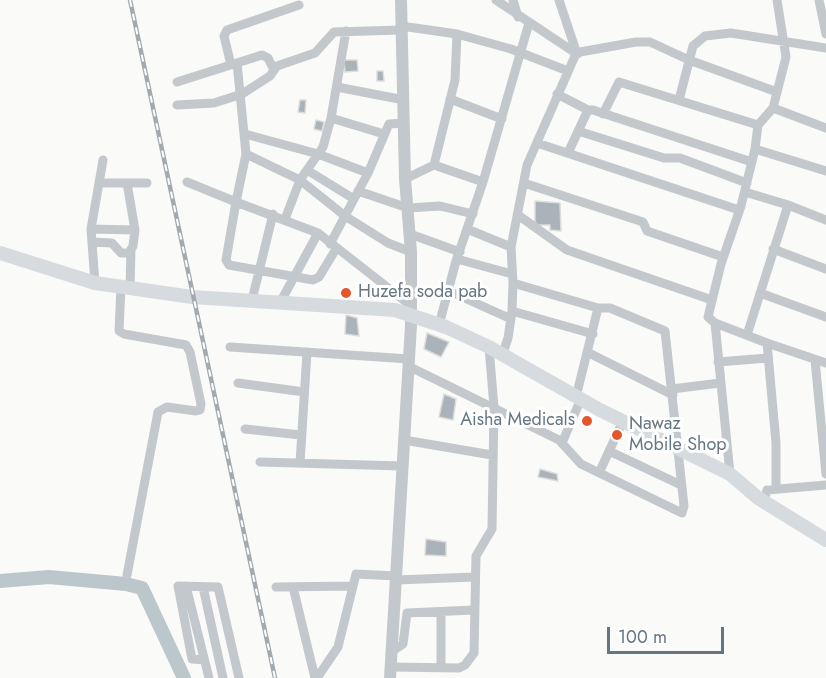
<!DOCTYPE html>
<html>
<head>
<meta charset="utf-8">
<style>
  body { margin:0 }
  #map { position:relative; width:826px; height:678px; overflow:hidden; background:#fafaf8; font-family:Jost,sans-serif }
  canvas { display:block }
  .scale { position:absolute; left:607px; top:627px; width:117px; height:27px; box-sizing:border-box; border:3px solid #657683; border-top:0; padding-left:8px; font-size:18px; line-height:21px; white-space:nowrap; color:#657683; -webkit-text-stroke:4px #fff; paint-order:stroke }
</style>
</head>
<body>
<div id="map">
<canvas width="826" height="678"></canvas>
<div class="scale">100 m</div>
</div>
<script>
const context = document.querySelector('canvas').getContext('2d');
context.lineJoin = 'round';
const poly = rows => new Path2D(rows.map(r => 'M' + r).join(''));
function trace(path, color, width, dash) { context.strokeStyle = color; context.lineWidth = width; context.lineCap = dash ? 'butt' : 'round'; context.setLineDash(dash || []); context.stroke(path); }
function fillPath(path, color) { context.fillStyle = color; context.fill(path, 'evenodd'); }
function drawText(font, color, halo, rows, align = 'center') {
  context.font = font + ' Jost,sans-serif'; context.lineWidth = 6; context.setLineDash([]); context.textBaseline = 'middle'; context.strokeStyle = halo; context.fillStyle = color; for (const [text, x, y, turn = 0] of rows) {
    context.save(); context.translate(x, y); context.rotate((+turn || 0) * Math.PI / 180); context.textAlign = isNaN(turn) ? turn : align; if (halo) context.strokeText(text, 0, 0); context.fillText(text, 0, 0); context.restore();
  }
}
trace(poly([
  [0,581,49,577,126,584,142,588,184,678]
]), '#bbc7cb', 14);
const building = poly([
  [344,60,357,60,358,71,345,72,344,60],
  [377,71,383,71,384,81,377,81,377,71],
  [300,100,306,100,305,113,298,112,300,100],
  [316,120,324,122,322,131,314,129,316,120],
  [535,201,560,203,561,231,550,230,550,225,535,225,535,201],
  [346,315,357,318,359,336,345,334,346,315],
  [427,333,449,342,441,357,424,349,427,333],
  [444,394,456,399,453,420,439,417,444,394],
  [540,469,557,474,558,481,538,477,540,469],
  [426,539,446,542,446,556,425,555,426,539]
]);
fillPath(building, '#aab3b9');
trace(building, '#dcdcda', 1.5);
trace(poly([
  [496,0,577,54],
  [513,0,518,17],
  [559,0,577,54],
  [819,0,826,34],
  [401,26,457,34,511,49,568,71],
  [237,63,246,154,236,202,318,233,410,305],
  [231,65,224,36,227,30,299,5],
  [177,82,262,55,268,58,274,70],
  [337,87,404,100],
  [557,94,588,110],
  [450,99,502,119],
  [679,100,693,46,705,36,731,33,826,48],
  [177,105,214,103,242,94,270,76,277,66,315,53,334,32,401,30],
  [773,108,826,128],
  [603,114,619,82,758,125,755,149],
  [331,118,384,134],
  [758,125,773,108,786,57,777,0],
  [578,131,664,158,680,158,747,183],
  [245,134,318,154,368,173],
  [537,143,739,210],
  [568,153,588,110,593,110,752,162],
  [246,154,300,180,345,216,388,243,411,252],
  [434,165,455,80,457,34],
  [307,170,354,199],
  [405,179,434,165,483,182],
  [187,182,236,202,226,260,229,265,313,280,319,277,336,249],
  [101,183,147,183],
  [524,183,643,222,647,231,723,257],
  [358,191,408,208,440,206,473,214],
  [745,192,788,205],
  [518,215,567,250,712,300],
  [285,219,300,180,323,147,331,118,346,31],
  [91,229,135,230],
  [467,229,511,247],
  [410,234,460,252],
  [92,242,112,243,121,253,129,253,133,246,135,230,127,183],
  [330,244,368,173,389,124,404,123],
  [773,249,826,269],
  [457,259,512,274],
  [95,283,91,229,103,160],
  [513,283,511,247,527,165,575,56,580,52,636,42,650,42,689,60,777,92],
  [121,286,119,331,124,334,186,345,190,352,201,404,200,410,196,411,167,407,158,412,127,575],
  [130,288,131,249],
  [449,291,511,319],
  [760,293,826,317],
  [252,300,273,214],
  [281,301,318,233],
  [512,311,513,283,598,308],
  [715,323,708,317,721,264,741,206,755,149,826,171],
  [439,325,456,261,483,182,529,23],
  [747,335,788,205,826,220],
  [230,347,409,359],
  [589,353,673,395],
  [502,356,508,338,512,311,593,334],
  [815,360,826,474],
  [718,362,768,358],
  [408,366,559,440,581,464,682,513,684,506,665,331,610,308,598,308,576,397],
  [238,383,304,392],
  [672,389,720,383],
  [245,429,301,435],
  [404,440,492,455],
  [562,443,581,399],
  [609,451,681,485],
  [260,462,402,466],
  [300,463,307,352],
  [599,473,623,421],
  [730,474,715,323,767,343],
  [776,489,776,443,767,343,826,363],
  [764,502,767,490,826,485],
  [396,580,474,577],
  [186,586,209,678],
  [203,587,223,678],
  [276,587,352,586],
  [293,587,315,678],
  [441,612,441,667],
  [391,652,403,644,407,613,474,610],
  [204,660,192,659,178,586,218,587,239,678],
  [391,667,459,668,465,665,474,653,476,556,492,529,494,407,489,347],
  [317,678,338,647,356,574,396,576]
]), '#c3c8cc', 9);
trace(poly([
  [390,678,411,325,411,252,405,179,401,0]
]), '#c3c8cc', 12);
trace(poly([
  [0,253,95,283,192,297,395,310,446,327,489,347,600,410,730,474,758,498,826,540]
]), '#d6dbdf', 14);
const rail = poly([
  [130,0,275,678]
]);
trace(rail, '#a2aab0', 4.5);
trace(rail, '#fff', 2, [7]);
for (const [x, y, r, color] of [
  [346,293,6,"#e4572e"],
  [587,421,6,"#e4572e"],
  [617,435,6,"#e4572e"]
]) { const dot = new Path2D(); dot.arc(x, y, r, 0, 2 * Math.PI); context.fillStyle = color; context.fill(dot); trace(dot, '#fff', 2); }
drawText('18px', '#657683', '#fff', [
  ["Huzefa soda pab",358,293],
  ["Aisha Medicals",575,421,"right"],
  ["Nawaz",629,425],
  ["Mobile Shop",629,446]
], 'left');
</script>
</body>
</html>
